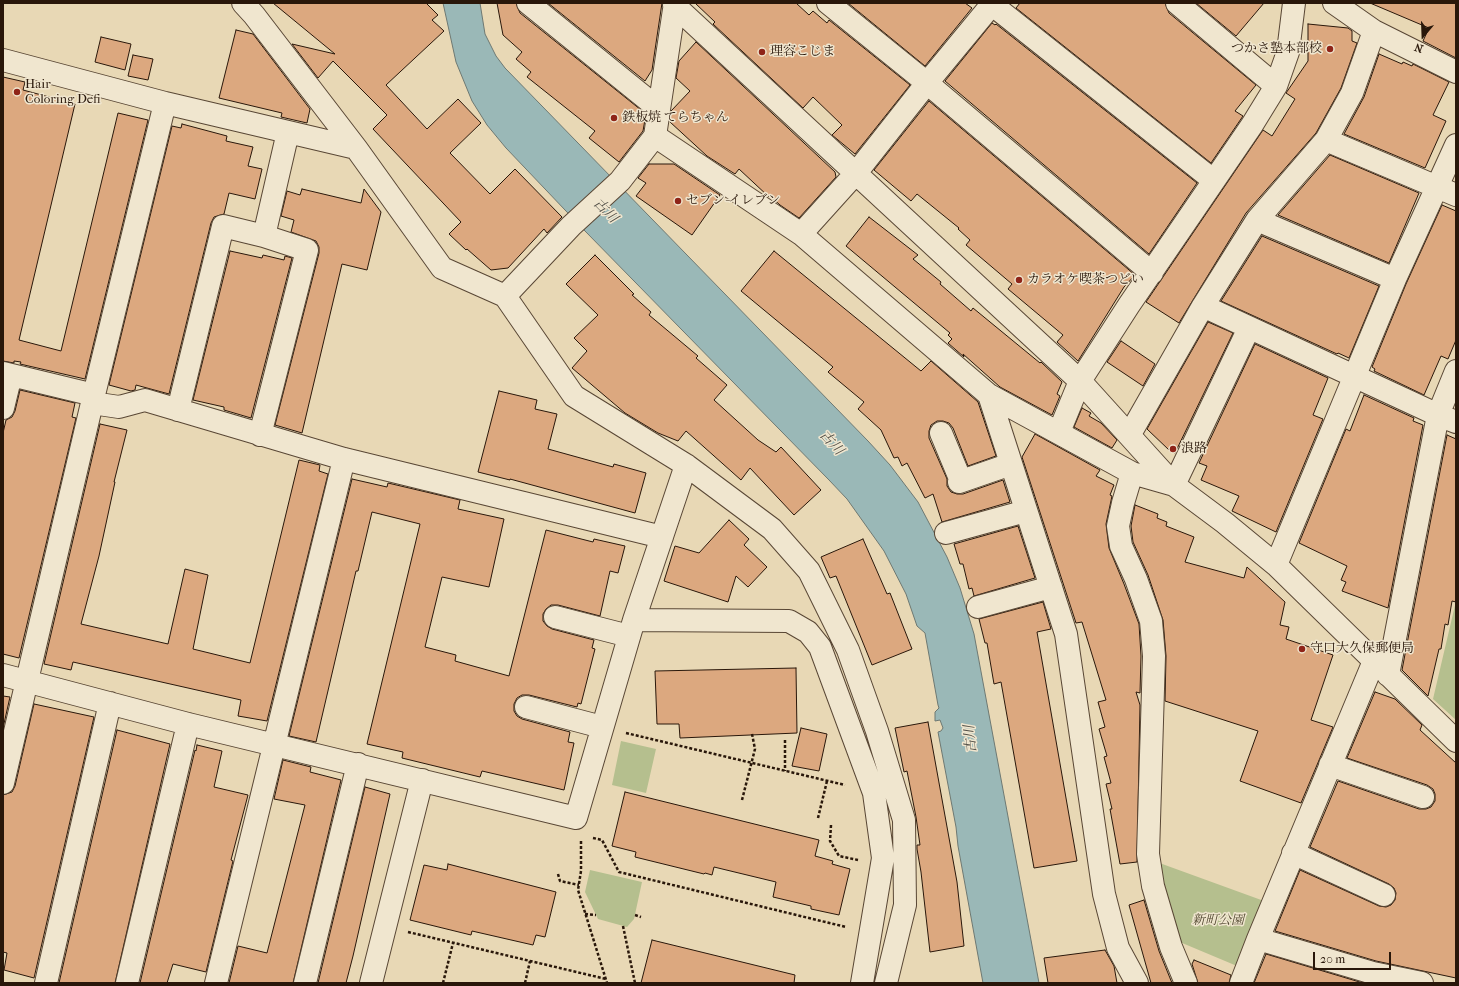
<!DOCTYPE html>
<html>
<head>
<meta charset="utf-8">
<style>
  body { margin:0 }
  #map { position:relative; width:1459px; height:986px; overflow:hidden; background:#e8d8b5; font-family:"IM FELL French Canon",serif }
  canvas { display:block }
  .frame { position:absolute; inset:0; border:4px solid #29170a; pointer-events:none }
  .north { position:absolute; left:1403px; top:16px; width:40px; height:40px; -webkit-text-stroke:3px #f0e6cf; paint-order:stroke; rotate:199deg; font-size:11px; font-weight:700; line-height:16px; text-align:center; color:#29170a }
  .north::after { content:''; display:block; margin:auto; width:14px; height:18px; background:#29170a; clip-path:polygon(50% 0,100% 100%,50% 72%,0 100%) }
  .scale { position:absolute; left:1313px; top:952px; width:78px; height:18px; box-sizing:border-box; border:2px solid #29170a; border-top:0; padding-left:5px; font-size:12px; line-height:14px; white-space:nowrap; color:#29170a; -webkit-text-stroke:3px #f0e6cf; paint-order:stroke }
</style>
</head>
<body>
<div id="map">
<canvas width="1459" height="986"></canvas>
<div class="frame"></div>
<div class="north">N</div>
<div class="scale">20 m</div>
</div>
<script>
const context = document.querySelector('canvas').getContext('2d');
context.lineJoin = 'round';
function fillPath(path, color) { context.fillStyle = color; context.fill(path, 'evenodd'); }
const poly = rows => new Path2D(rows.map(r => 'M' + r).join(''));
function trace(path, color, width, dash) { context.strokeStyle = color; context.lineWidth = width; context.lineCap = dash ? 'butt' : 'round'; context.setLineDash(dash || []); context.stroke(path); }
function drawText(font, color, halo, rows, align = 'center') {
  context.font = font + ' "IM FELL French Canon","Noto Serif JP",serif'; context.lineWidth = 3; context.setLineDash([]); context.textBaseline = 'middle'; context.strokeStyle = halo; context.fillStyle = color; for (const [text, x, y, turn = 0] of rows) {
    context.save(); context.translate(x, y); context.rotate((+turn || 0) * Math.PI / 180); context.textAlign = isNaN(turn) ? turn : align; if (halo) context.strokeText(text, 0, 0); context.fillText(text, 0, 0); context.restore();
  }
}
fillPath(poly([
  [1456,601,1456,720,1433,699],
  [621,741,656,749,646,793,612,785],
  [1154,861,1264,901,1237,966,1175,940],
  [590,870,642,882,634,919,627,927,598,919,585,892]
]), '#b5bf8e');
const water = poly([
  [443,3,480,3,485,34,496,56,505,68,868,441,890,465,918,502,947,557,960,588,974,634,1039,983,983,983,958,846,956,827,938,732,941,731,943,728,940,720,935,721,935,712,939,708,938,705,925,633,917,626,906,594,884,551,847,499,829,480,585,231,506,148,487,125,472,101,456,62,443,3]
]);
fillPath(water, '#9ab8b7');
trace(water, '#6d7872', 1);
const building = poly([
  [273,3,426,3,438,15,432,20,444,31,386,85,427,129,458,99,481,123,450,153,490,194,515,169,562,217,547,233,544,229,508,268,491,270,467,249,466,250,449,234,461,222,373,129,387,115,333,61,318,78,292,44,335,54,273,3],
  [497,3,516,3,520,13,646,114,643,131,619,162,589,138,595,131,527,77,531,72,516,59,522,52,503,35,497,3],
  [548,3,662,3,652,70,645,81,548,3],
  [695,3,796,3,809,15,813,11,827,23,829,20,910,85,855,154,832,135,842,125,813,97,803,108,713,24,715,22,695,3],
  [848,3,965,3,972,8,925,66,848,3],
  [1020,3,1165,3,1169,13,1256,85,1235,111,1243,116,1211,163,1016,8,1020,3],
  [1196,3,1264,3,1236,36,1196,3],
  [1370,3,1456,3,1456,58,1423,41,1429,28,1370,3],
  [992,23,995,25,996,24,1197,183,1149,254,945,81,992,23],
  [1308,24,1348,28,1352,31,1352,41,1357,43,1341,88,1316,133,1246,213,1179,323,1146,302,1263,130,1272,136,1295,99,1286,93,1308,61,1308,24],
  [236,30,253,34,310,109,307,123,281,117,282,113,219,98,236,30],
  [101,37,131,44,125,70,95,62,101,37],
  [696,42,835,172,836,177,799,218,780,205,770,196,769,197,739,169,735,174,707,156,670,122,671,111,690,91,676,78,679,61,696,42],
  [1379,54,1402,64,1403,62,1412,66,1413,64,1449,82,1433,115,1446,121,1425,168,1344,134,1364,97,1379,54],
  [133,55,153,59,148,80,128,76,133,55],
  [3,77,25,82,23,90,75,104,19,340,61,351,118,113,148,120,85,379,20,364,21,362,14,361,14,363,3,361,3,77],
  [929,101,1135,275,1124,287,1078,361,1057,342,1063,335,1008,289,1012,284,966,245,970,240,958,229,959,228,917,194,911,201,874,170,929,101],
  [182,124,227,136,226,141,253,147,248,166,262,169,255,199,229,193,224,214,214,217,211,223,169,394,136,385,135,390,131,391,109,385,172,126,181,128,182,124],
  [1330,155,1419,193,1389,263,1278,215,1330,155],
  [649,164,674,164,720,195,692,235,636,196,646,183,638,178,649,164],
  [302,189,361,203,364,189,381,212,367,270,342,264,302,433,275,425,319,253,319,247,316,241,291,232,294,220,281,216,287,191,300,195,302,189],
  [1442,205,1456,211,1456,340,1448,359,1441,356,1424,395,1374,371,1375,369,1372,367,1406,284,1442,205],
  [869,217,918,255,913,259,941,282,940,284,971,311,973,308,1040,363,1041,362,1062,382,1057,394,1060,396,1052,415,1000,387,963,354,964,357,948,343,952,339,948,335,950,333,846,246,869,217],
  [1262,236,1379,286,1349,358,1338,353,1337,354,1221,301,1262,236],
  [230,251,262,258,263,255,284,260,285,256,292,258,251,418,224,410,224,407,193,400,230,251],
  [774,251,921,371,931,361,978,402,996,456,968,466,953,428,949,423,943,421,937,421,931,425,929,431,929,438,947,479,947,486,951,492,957,494,963,494,1003,480,1010,502,942,522,933,494,925,498,907,463,902,466,898,457,894,458,881,430,858,409,864,402,828,372,833,367,741,291,774,251],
  [595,255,634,294,632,295,651,312,649,315,698,356,696,358,727,385,714,400,758,440,776,452,781,447,821,490,794,515,750,468,741,480,686,431,678,441,658,433,625,413,572,368,587,351,574,338,598,315,566,284,595,255],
  [1208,322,1233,333,1175,453,1169,450,1147,429,1208,322],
  [1121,341,1155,364,1143,386,1107,362,1121,341],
  [1255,344,1328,378,1313,415,1323,419,1276,532,1232,511,1239,496,1201,480,1207,466,1199,463,1255,344],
  [20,390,75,403,72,417,76,418,19,658,3,654,3,433,6,420,12,417,15,411,20,390],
  [499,391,537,400,535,409,557,414,548,449,613,467,614,464,646,473,635,513,510,479,510,480,478,472,499,391],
  [1364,395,1414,418,1413,421,1423,425,1388,608,1342,591,1346,582,1341,580,1347,566,1299,543,1346,429,1350,431,1364,395],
  [1082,408,1091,413,1089,416,1101,423,1117,440,1112,448,1074,427,1082,408],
  [100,424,127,430,114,482,115,482,99,556,81,624,168,644,185,569,208,575,193,649,250,663,299,460,320,465,319,471,328,474,267,721,238,716,241,700,73,662,71,670,44,664,100,424],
  [1035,434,1100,470,1096,476,1114,485,1110,495,1112,496,1106,524,1109,548,1124,584,1139,624,1141,656,1140,693,1136,692,1140,705,1137,862,1120,864,1110,809,1112,809,1106,784,1111,783,1104,757,1107,756,1099,729,1105,727,1098,702,1106,700,1082,622,1076,623,1022,457,1035,434],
  [1447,435,1456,439,1456,602,1452,601,1448,625,1445,624,1441,649,1439,649,1428,696,1402,670,1447,435],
  [352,479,387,487,388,483,460,500,458,509,504,519,489,587,442,577,425,647,456,655,455,661,509,676,546,530,593,542,594,539,625,546,618,573,610,571,600,616,558,605,551,605,546,609,543,614,543,621,547,626,552,629,594,640,592,648,595,649,581,704,578,703,577,707,529,695,522,695,517,698,514,704,514,711,517,716,522,719,570,732,568,742,574,743,564,790,482,771,480,777,402,758,403,752,367,744,420,524,372,512,358,571,356,571,316,742,289,736,352,479],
  [1135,505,1158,514,1157,518,1167,522,1166,526,1194,537,1185,562,1244,578,1247,567,1285,602,1280,625,1289,627,1286,639,1333,655,1311,720,1333,727,1301,803,1240,781,1258,731,1165,701,1166,656,1163,620,1148,575,1133,542,1131,526,1135,505],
  [729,520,749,539,744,545,767,567,748,587,736,576,728,602,664,581,675,546,699,553,729,520],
  [1018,526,1035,578,974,596,972,588,969,589,963,564,960,564,954,544,1018,526],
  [863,539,887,594,890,593,912,649,872,665,836,576,830,578,821,557,863,539],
  [1043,602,1051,629,1037,632,1077,861,1034,868,1001,682,994,684,987,643,985,643,979,619,1043,602],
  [796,668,797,733,680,738,679,724,657,724,655,671,796,668],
  [1375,692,1395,699,1422,725,1420,730,1456,763,1456,978,1376,961,1275,931,1300,870,1379,906,1386,907,1391,905,1395,900,1396,893,1394,888,1389,884,1310,847,1338,781,1419,809,1426,809,1431,807,1435,801,1435,794,1433,789,1427,785,1347,758,1375,692],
  [3,696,10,697,3,728,3,696],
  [34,704,94,717,34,978,4,970,7,953,3,952,3,795,12,792,15,786,34,704],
  [928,722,957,882,964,946,930,952,921,872,917,849,917,845,920,845,916,817,907,771,904,772,895,728,928,722],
  [801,728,827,734,819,771,792,766,801,728],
  [117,730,170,744,115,983,59,983,117,730],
  [197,745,222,751,214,787,248,795,231,860,233,861,206,972,173,964,167,983,140,983,195,750,196,751,197,745],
  [283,760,311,767,310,772,341,780,293,983,229,983,238,946,267,953,305,805,274,799,283,760],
  [365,787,390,794,353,956,346,983,318,983,365,787],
  [625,792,819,840,815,856,833,861,832,864,850,869,839,915,811,909,811,906,773,897,776,882,714,867,712,875,705,873,704,874,635,857,636,852,612,846,625,792],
  [448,864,556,892,545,937,536,935,533,945,472,931,471,935,410,920,424,865,447,870,448,864],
  [1144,900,1159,951,1172,983,1151,983,1129,905,1144,900],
  [652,940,795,975,794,983,641,983,652,940],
  [1105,950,1114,966,1117,983,1048,983,1044,958,1105,950],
  [1266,954,1363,983,1254,983,1266,954],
  [1194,960,1231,975,1229,983,1198,983,1192,964,1194,960]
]);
fillPath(building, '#dca87f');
trace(building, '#29170a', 1);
const minor = poly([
  [243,3,254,15,356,148],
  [528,3,659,109],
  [675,3,655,136,801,234,989,395,1132,473,1174,485],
  [828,3,927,83,1152,273],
  [990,3,1213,180],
  [1177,3,1276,86],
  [1334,3,1374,31,1456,72],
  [674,5,1080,381,1174,485,1225,523,1276,565,1456,741],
  [3,60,165,103,356,148,442,268,505,296,571,226,620,181,655,136],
  [1326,140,1456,195],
  [1257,220,1395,279],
  [801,234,856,173,927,83,993,3],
  [505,296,574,396,686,465,772,529,809,571,848,650,877,731,904,820,905,905,886,983],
  [1203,306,1438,415,1456,422],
  [3,373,94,395],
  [989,395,1066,634,1104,894,1118,948,1137,983],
  [92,403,119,407,145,400,344,459,662,537],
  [3,408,11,375],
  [178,410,223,226,264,236,288,132],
  [1059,432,1080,381,1129,305,1252,125,1276,86,1288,52,1294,3],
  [941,433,961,481],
  [1130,434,1203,306,1257,220,1326,140,1352,93,1374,31],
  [260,435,307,250,264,236],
  [1132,473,1123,503,1118,526,1121,546,1136,579,1151,621,1154,656,1148,854,1153,886,1171,947,1186,983],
  [959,482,1011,464],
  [1174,485,1249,328],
  [946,533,1026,511],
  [1276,565,1395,279,1456,145],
  [978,607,1051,587],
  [555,617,629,636],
  [634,620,686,465],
  [3,675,188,724,576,818,634,620,789,621,808,632,820,647,874,793,883,858,862,983],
  [1388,675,1438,415,1456,371],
  [526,707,602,727],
  [1330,765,1423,797],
  [3,783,92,403,165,103],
  [1293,853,1384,895],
  [1258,939,1373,973,1422,983],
  [46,983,110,703],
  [127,983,188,724],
  [216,983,344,459],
  [305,983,358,764],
  [371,983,422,780],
  [1241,983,1258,939,1374,661]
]);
trace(minor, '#594735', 24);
trace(poly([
  [626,733,845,785],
  [785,740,785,771],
  [742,800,755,749,752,734],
  [818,818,827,781],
  [831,825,830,841,839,856,858,860],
  [593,838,602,840,619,872,846,927],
  [581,841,581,871,578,890,607,983],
  [558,874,560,881,579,885],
  [585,914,596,915],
  [635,915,641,917],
  [623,926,635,983],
  [408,932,606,979],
  [443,983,453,943],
  [525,983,530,961]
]), '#29170a', 2.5, [3, 2]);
trace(minor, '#f0e6cf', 22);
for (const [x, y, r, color] of [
  [1330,49,4,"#8f2418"],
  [762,52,4,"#8f2418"],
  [17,92,4,"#8f2418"],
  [614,118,4,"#8f2418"],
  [678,201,4,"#8f2418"],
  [1019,280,4,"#8f2418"],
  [1173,449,4,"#8f2418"],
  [1302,649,4,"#8f2418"]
]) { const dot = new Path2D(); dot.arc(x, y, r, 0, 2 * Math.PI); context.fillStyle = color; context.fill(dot); trace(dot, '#f0e6cf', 1.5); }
drawText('13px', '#29170a', '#f0e6cf', [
  ["つかさ塾本部校",1322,49,"right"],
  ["理容こじま",770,52],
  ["Hair",25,85],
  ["Coloring Defi",25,100],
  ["鉄板焼 てらちゃん",622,118],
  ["セブン-イレブン",686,201],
  ["カラオケ喫茶つどい",1027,280],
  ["浪路",1181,449],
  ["守口大久保郵便局",1310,649]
], 'left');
drawText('italic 13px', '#534932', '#f0e6cf', [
  ["新町公園",1218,921]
]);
drawText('italic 14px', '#514f47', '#f0e6cf', [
  ["古川",605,211,45],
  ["古川",831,443,48],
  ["古川",971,739,-95]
]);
</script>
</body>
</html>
